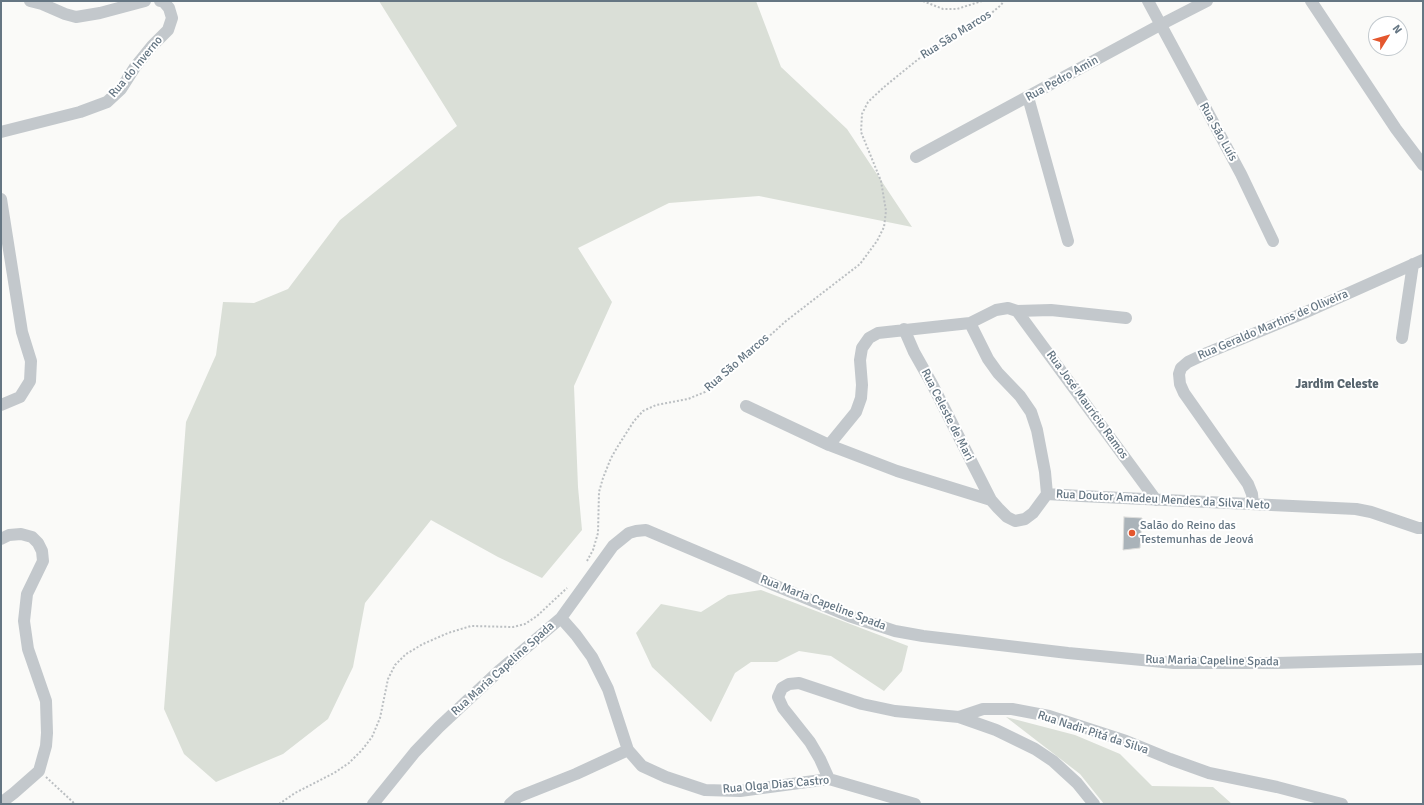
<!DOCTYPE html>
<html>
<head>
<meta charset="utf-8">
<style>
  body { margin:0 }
  #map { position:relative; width:1424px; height:805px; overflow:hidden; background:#fafaf8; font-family:Signika,sans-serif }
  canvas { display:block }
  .frame { position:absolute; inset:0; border:2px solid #657683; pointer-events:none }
  .north { position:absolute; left:1368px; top:16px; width:40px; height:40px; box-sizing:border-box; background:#fff; border:1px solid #c1c8cd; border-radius:50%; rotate:53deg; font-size:11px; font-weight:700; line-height:16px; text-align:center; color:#657683 }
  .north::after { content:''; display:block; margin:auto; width:14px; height:18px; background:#e4572e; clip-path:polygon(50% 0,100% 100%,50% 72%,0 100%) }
</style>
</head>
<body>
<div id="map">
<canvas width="1424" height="805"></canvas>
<div class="frame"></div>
<div class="north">N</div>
</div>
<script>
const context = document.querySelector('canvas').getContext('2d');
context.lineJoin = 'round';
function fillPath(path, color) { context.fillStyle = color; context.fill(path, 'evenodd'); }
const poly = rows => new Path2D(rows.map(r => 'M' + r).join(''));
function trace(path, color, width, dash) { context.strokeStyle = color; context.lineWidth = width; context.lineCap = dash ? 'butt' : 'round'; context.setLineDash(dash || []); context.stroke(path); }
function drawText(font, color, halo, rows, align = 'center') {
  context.font = font + ' Signika,sans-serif'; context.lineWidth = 4; context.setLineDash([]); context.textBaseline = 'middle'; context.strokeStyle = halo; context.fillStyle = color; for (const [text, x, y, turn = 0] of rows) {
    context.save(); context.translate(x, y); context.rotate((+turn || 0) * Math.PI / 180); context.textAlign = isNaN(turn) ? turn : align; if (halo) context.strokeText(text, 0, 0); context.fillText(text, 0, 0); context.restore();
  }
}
fillPath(poly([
  [379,1,756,1,781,67,847,129,912,227,759,196,669,203,578,248,612,302,574,386,578,487,582,530,542,578,498,557,431,520,365,603,353,667,328,719,283,754,216,782,184,754,164,709,186,422,216,355,223,302,254,303,288,289,340,220,457,126],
  [761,590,908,646,902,671,884,691,831,656,799,651,777,662,751,662,735,673,711,722,652,667,636,633,661,604,701,612,728,595],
  [1006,717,1075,735,1120,754,1152,786,1213,787,1232,804,1104,804,1080,774]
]), '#dadfd7');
const building = poly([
  [1124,517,1142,518,1140,548,1123,550,1124,517]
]);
fillPath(building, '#aab3b9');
trace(building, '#dcdcda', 1);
trace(poly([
  [923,1,943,9,957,9,982,1],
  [587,561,593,550,598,533,599,492,603,478,611,458,618,446,634,421,643,411,656,405,688,399,705,392,733,369,786,321,860,264,877,241,884,227,886,211,881,181,861,132,862,114,868,102,884,87,916,61,933,48,969,30,988,16,1001,5,1004,1],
  [46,777,75,804],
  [279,804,295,793,334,773,349,763,362,750,372,737,380,718,388,679,395,665,406,654,423,644,448,633,471,626,513,627,525,624,537,616,567,588]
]), '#bbbfc2', 2, [2, 2]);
trace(poly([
  [30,1,42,4,65,14,76,17,100,13,145,1],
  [1148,1,1241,174,1273,241],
  [1311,1,1396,129,1423,165],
  [1028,97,1068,241],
  [1,132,80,112,107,102,121,89,135,67,152,46,168,30,172,18,169,8,163,1,160,1],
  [916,157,1160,25,1207,1],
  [1,199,22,332,31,361,30,381,20,397,1,405],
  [1017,311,1156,500],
  [970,323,988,359,998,373,1020,396,1031,412,1037,430,1045,472,1047,494],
  [904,329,914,352,932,384,991,500],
  [1402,338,1413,264],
  [746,406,829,445,897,471,991,500,998,508,1007,517,1015,521,1025,519,1033,513,1047,494],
  [829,445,856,412,861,398,862,385,860,360,862,348,869,338,878,333,970,323,996,310,1008,308,1017,311,1051,310,1126,318],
  [1047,494,1081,496,1356,509,1371,512,1418,528,1423,528],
  [1253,504,1252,494,1248,484,1184,393,1180,384,1179,374,1181,368,1188,362,1207,353,1304,313,1423,260],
  [1,539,9,535,21,534,32,537,38,543,42,551,43,561,27,594,24,621,28,649,46,701,47,733,46,746,39,771,14,793,1,803],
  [561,618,576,635,592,657,608,689,628,750,642,766,666,777,705,790,740,791,829,779,915,804],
  [959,717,996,730,1035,749,1053,761,1077,783,1094,804],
  [829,779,820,759,810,742,783,708,778,697,782,688,789,684,799,683,862,704,895,711,959,717,983,709,1012,709,1049,716,1126,741,1170,759,1209,773,1277,787,1342,804],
  [373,804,415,752,439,727,500,670,561,618,613,546,629,533,636,531,646,530,745,572,774,585,849,616,895,631,923,636,1068,653,1174,663,1276,663,1423,659],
  [510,804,518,797,576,774,628,750]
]), '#c3c8cc', 12);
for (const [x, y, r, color] of [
  [1132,533,4,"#e4572e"]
]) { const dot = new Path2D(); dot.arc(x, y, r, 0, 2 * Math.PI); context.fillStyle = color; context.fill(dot); trace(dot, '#fff', 1.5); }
drawText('12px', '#657683', '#fff', [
  ["Rua São Marcos",956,35,-32],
  ["Rua do Inverno",136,67,-50],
  ["Rua Pedro Amin",1062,79,-29],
  ["Rua São Luís",1218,132,61],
  ["Rua Geraldo Martins de Oliveira",1273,325,-23],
  ["Rua São Marcos",737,363,-41],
  ["Rua José Maurício Ramos",1087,405,54],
  ["Rua Celeste de Mari",947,415,63],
  ["Rua Doutor Amadeu Mendes da Silva Neto",1163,500,3],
  ["Rua Maria Capeline Spada",823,603,21],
  ["Rua Maria Capeline Spada",1212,661,1],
  ["Rua Maria Capeline Spada",503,669,-42],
  ["Rua Nadir Pitá da Silva",1093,733,18],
  ["Rua Olga Dias Castro",776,785,-5]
]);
drawText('12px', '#657683', '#fff', [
  ["Salão do Reino das",1140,526],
  ["Testemunhas de Jeová",1140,540]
], 'left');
drawText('bold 13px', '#57646e', '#fff', [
  ["Jardim Celeste",1337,385]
]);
</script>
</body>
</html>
